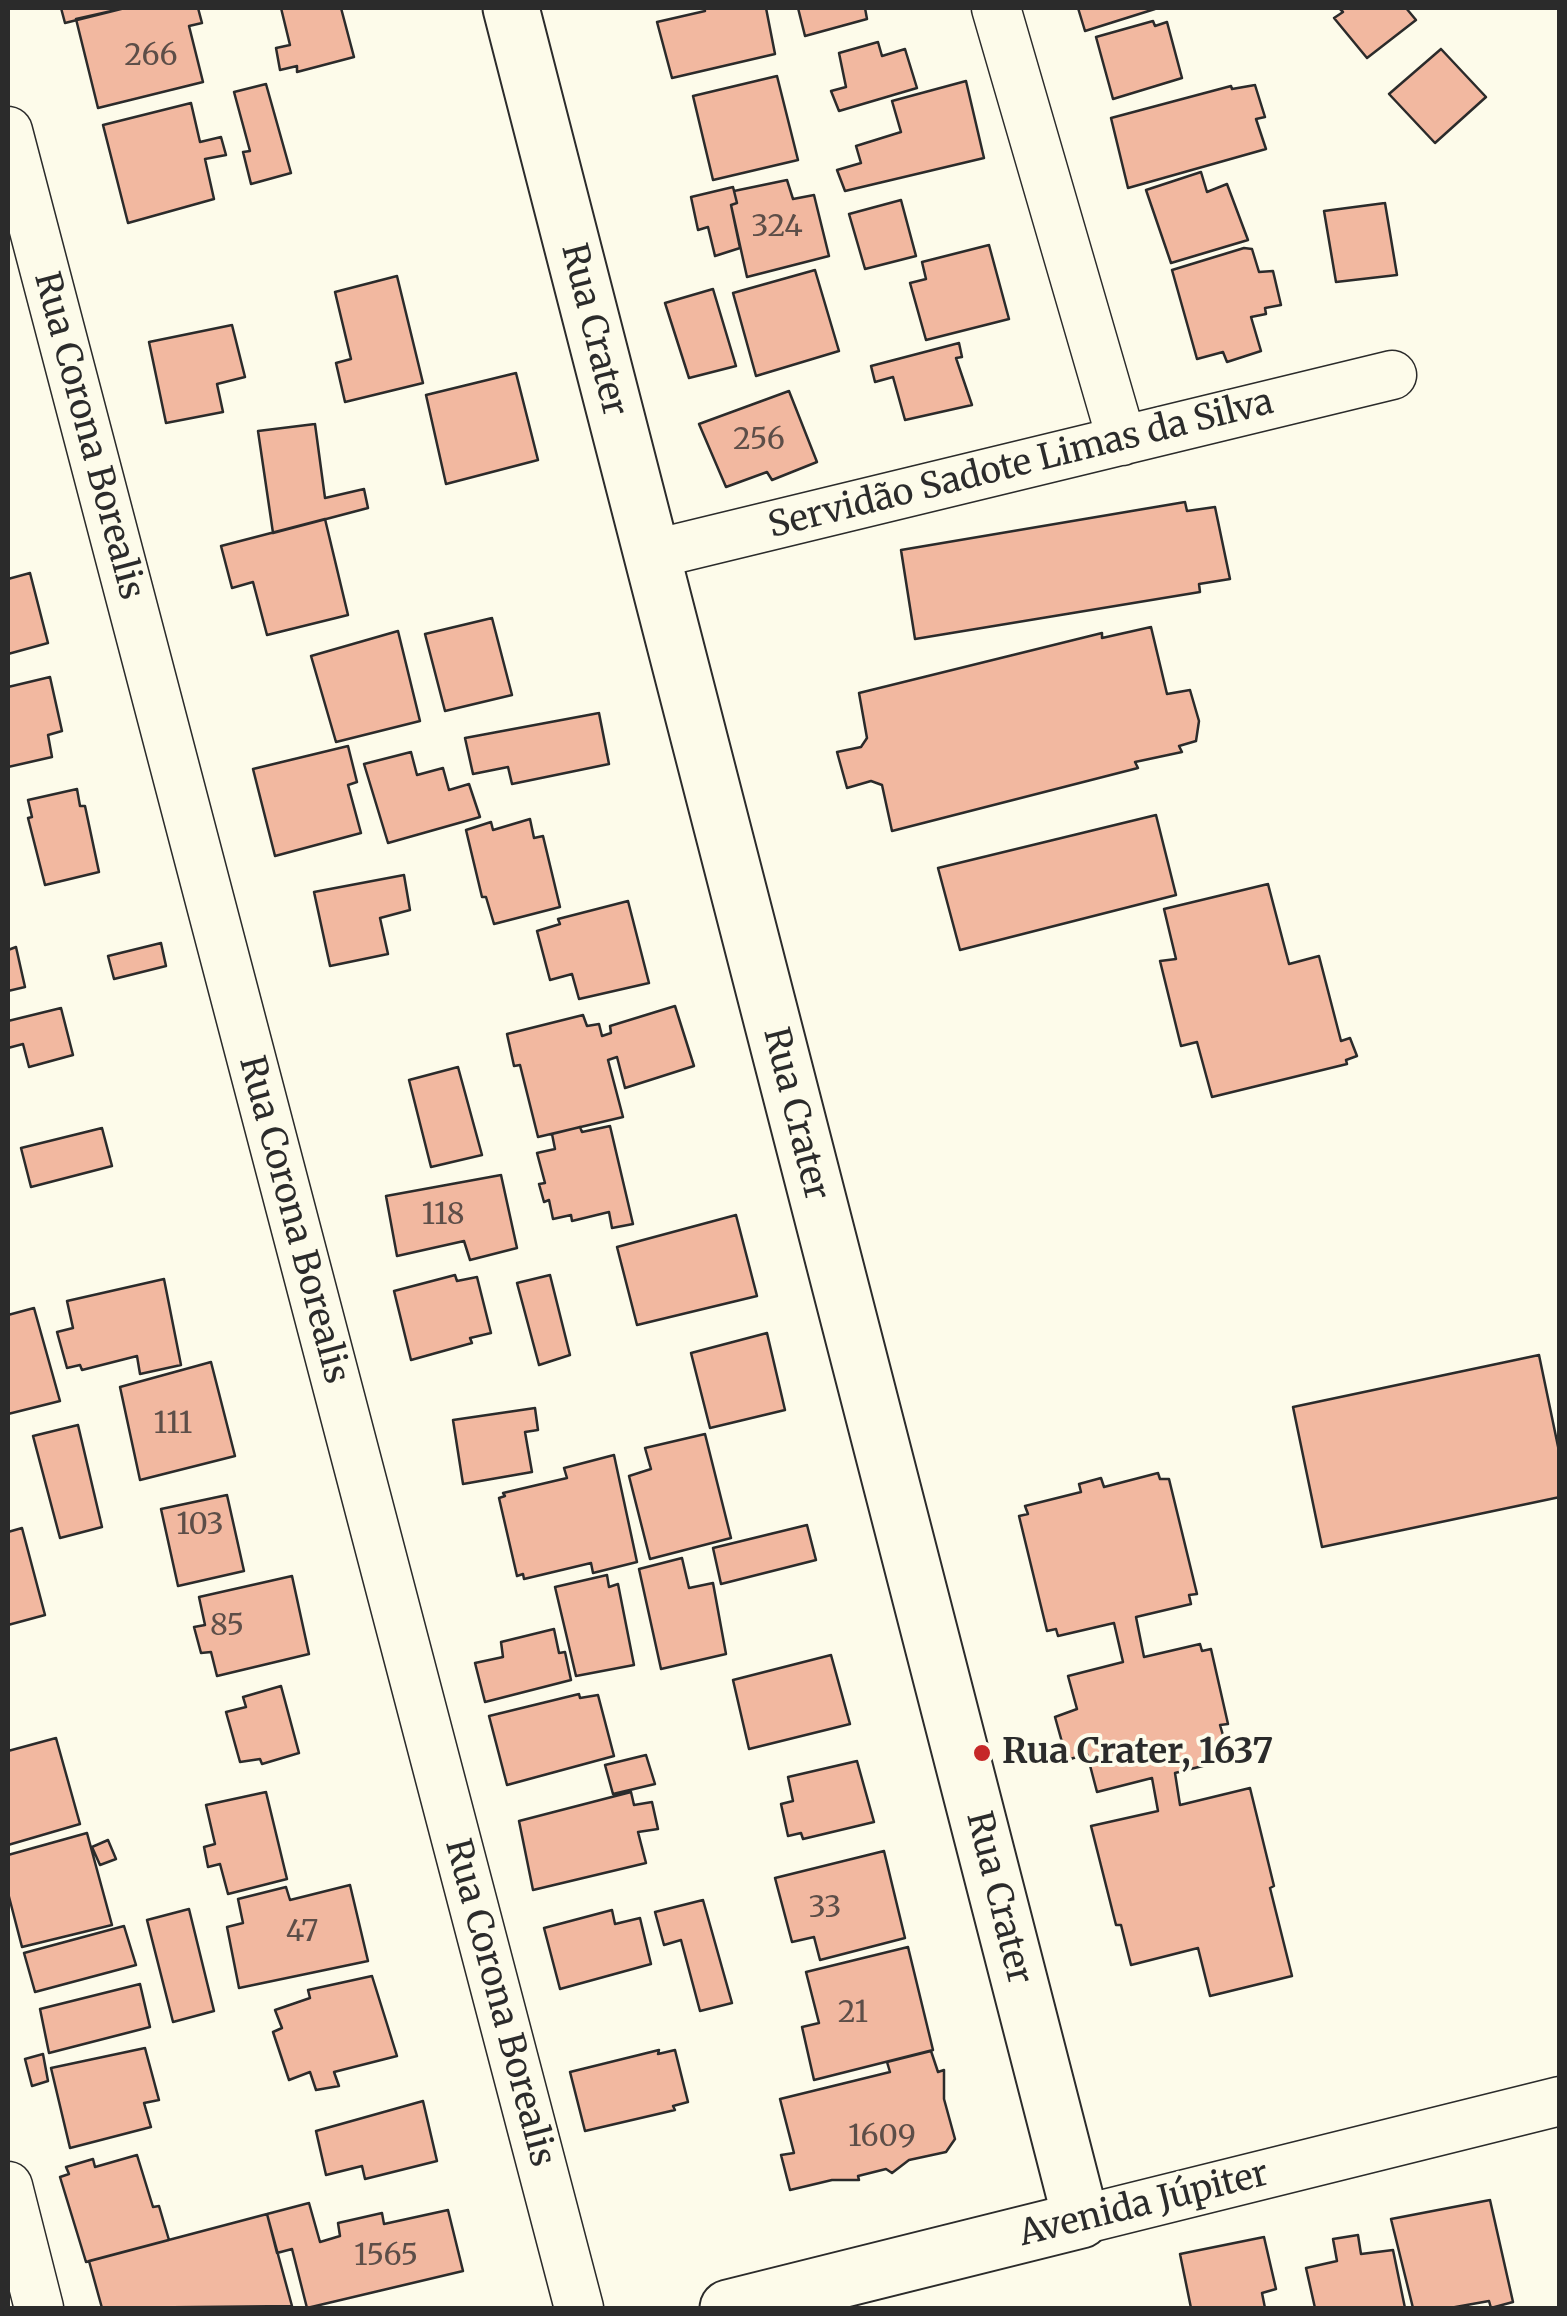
<!DOCTYPE html>
<html>
<head>
<meta charset="utf-8">
<style>
  body { margin:0 }
  #map { position:relative; width:1567px; height:2316px; overflow:hidden; background:#fdfbea; font-family:Merriweather,serif }
  canvas { display:block }
  .frame { position:absolute; inset:0; border:10px solid #2b2b2b; pointer-events:none }
</style>
</head>
<body>
<div id="map">
<canvas width="1567" height="2316"></canvas>
<div class="frame"></div>
</div>
<script>
const context = document.querySelector('canvas').getContext('2d');
context.lineJoin = 'round';
function fillPath(path, color) { context.fillStyle = color; context.fill(path, 'evenodd'); }
const poly = rows => new Path2D(rows.map(r => 'M' + r).join(''));
function trace(path, color, width, dash) { context.strokeStyle = color; context.lineWidth = width; context.lineCap = dash ? 'butt' : 'round'; context.setLineDash(dash || []); context.stroke(path); }
function drawText(font, color, halo, rows, align = 'center') {
  context.font = font + ' Merriweather,serif'; context.lineWidth = 8; context.setLineDash([]); context.textBaseline = 'middle'; context.strokeStyle = halo; context.fillStyle = color; for (const [text, x, y, turn = 0] of rows) {
    context.save(); context.translate(x, y); context.rotate((+turn || 0) * Math.PI / 180); context.textAlign = isNaN(turn) ? turn : align; if (halo) context.strokeText(text, 0, 0); context.fillText(text, 0, 0); context.restore();
  }
}
const building = poly([
  [61,8,125,8,65,23,61,8],
  [125,8,198,8,202,23,189,26,203,82,98,108,76,19,125,8],
  [281,8,341,8,354,57,297,72,297,66,280,70,276,48,290,45,281,8],
  [704,8,766,8,775,54,672,78,657,22,705,11,704,8],
  [798,8,865,8,867,19,805,36,798,8],
  [1078,8,1155,8,1155,9,1085,31,1078,8],
  [1339,8,1406,8,1416,20,1367,58,1334,18,1343,12,1339,8],
  [1153,21,1155,26,1167,22,1182,78,1113,99,1096,37,1153,21],
  [878,42,882,56,905,49,917,88,839,111,831,91,846,87,839,53,878,42],
  [1441,49,1486,97,1435,143,1389,94,1441,49],
  [777,76,798,160,713,180,693,96,777,76],
  [966,81,984,158,845,191,837,170,861,163,856,146,901,132,892,101,966,81],
  [266,84,291,173,251,184,243,152,250,151,234,92,266,84],
  [1255,85,1265,117,1256,119,1266,149,1128,188,1111,118,1231,86,1232,89,1255,85],
  [191,103,200,142,221,137,226,155,205,159,214,199,128,223,103,125,191,103],
  [1201,172,1207,192,1227,184,1248,240,1171,263,1146,190,1201,172],
  [787,180,793,199,814,195,829,256,747,277,731,205,737,203,734,191,787,180],
  [733,187,737,203,731,205,740,248,715,256,708,227,698,230,691,197,733,187],
  [901,200,916,256,865,269,849,214,901,200],
  [1385,203,1397,275,1336,282,1324,211,1385,203],
  [989,245,1009,319,926,340,910,283,926,279,922,262,989,245],
  [1244,248,1252,249,1259,272,1273,271,1281,305,1265,308,1266,314,1251,317,1261,351,1227,362,1223,352,1197,359,1172,270,1244,248],
  [815,270,839,351,756,376,733,293,815,270],
  [397,276,423,383,345,402,336,363,351,359,335,292,397,276],
  [713,289,736,366,689,378,665,303,713,289],
  [232,325,245,377,217,384,223,412,166,423,149,342,232,325],
  [959,343,962,357,956,358,972,405,905,420,893,377,875,382,871,366,959,343],
  [516,373,538,460,446,484,426,395,516,373],
  [789,391,817,462,772,480,767,472,726,487,699,424,789,391],
  [315,424,325,498,364,489,368,508,273,533,258,431,315,424],
  [1185,502,1187,511,1215,507,1230,579,1199,584,1200,592,915,639,901,550,1185,502],
  [325,519,348,615,267,635,253,582,232,588,221,546,325,519],
  [30,573,48,643,8,654,8,579,30,573],
  [492,618,512,695,445,711,425,634,492,618],
  [1151,627,1167,694,1190,690,1199,721,1196,741,1179,746,1182,752,1135,762,1138,768,892,831,882,785,871,781,847,788,837,752,861,747,867,738,859,693,1102,633,1102,638,1151,627],
  [398,631,420,721,336,742,311,656,398,631],
  [50,677,62,731,48,735,52,757,8,767,8,687,50,677],
  [599,713,609,764,512,784,508,767,473,774,465,738,599,713],
  [348,746,357,782,348,785,361,833,275,856,253,769,348,746],
  [411,752,417,775,443,768,449,790,469,784,480,817,388,843,364,764,411,752],
  [77,789,80,806,85,806,99,872,45,885,28,818,32,817,28,800,77,789],
  [1156,815,1176,895,960,950,938,868,1156,815],
  [530,819,534,838,543,836,560,907,494,924,486,897,482,897,466,830,491,822,493,830,530,819],
  [404,875,410,910,380,918,388,954,330,966,314,892,404,875],
  [1268,884,1289,964,1319,956,1341,1041,1350,1038,1357,1056,1346,1060,1347,1064,1212,1097,1197,1042,1181,1046,1160,961,1176,959,1164,909,1268,884],
  [628,901,649,983,579,999,572,974,550,980,537,931,560,924,558,919,628,901],
  [161,943,166,966,114,979,108,956,161,943],
  [16,947,25,987,8,991,8,950,16,947],
  [675,1006,694,1066,625,1088,617,1057,608,1060,623,1117,538,1137,520,1065,514,1066,507,1034,583,1015,587,1026,599,1024,602,1036,611,1033,610,1026,675,1006],
  [61,1008,73,1055,29,1067,23,1044,8,1048,8,1021,61,1008],
  [458,1067,482,1155,431,1167,409,1080,458,1067],
  [610,1126,633,1224,612,1228,609,1212,572,1221,571,1215,553,1219,549,1200,544,1202,539,1184,545,1183,537,1153,555,1149,552,1134,580,1127,582,1132,610,1126],
  [102,1128,112,1166,31,1187,21,1148,102,1128],
  [501,1175,517,1248,470,1260,464,1241,397,1256,386,1196,501,1175],
  [736,1215,757,1296,637,1325,617,1247,736,1215],
  [455,1275,457,1281,477,1277,491,1333,470,1338,472,1343,411,1360,394,1291,455,1275],
  [550,1275,570,1355,539,1365,517,1283,550,1275],
  [164,1279,181,1365,140,1374,137,1356,82,1370,80,1365,67,1368,57,1332,73,1328,67,1301,164,1279],
  [34,1308,60,1401,8,1414,8,1315,34,1308],
  [767,1333,785,1410,710,1428,691,1353,767,1333],
  [1539,1355,1560,1456,1560,1497,1322,1547,1293,1407,1539,1355],
  [211,1362,235,1456,140,1480,120,1387,211,1362],
  [535,1408,538,1430,525,1432,532,1472,463,1484,453,1420,535,1408],
  [78,1425,102,1527,60,1538,33,1436,78,1425],
  [705,1434,731,1538,650,1559,629,1476,651,1469,645,1448,705,1434],
  [614,1455,637,1562,593,1573,591,1563,524,1579,523,1574,517,1576,499,1498,505,1496,503,1493,567,1478,564,1468,614,1455],
  [1158,1473,1160,1479,1169,1479,1197,1594,1189,1595,1191,1604,1136,1617,1144,1657,1200,1644,1202,1651,1211,1649,1228,1724,1220,1725,1230,1759,1175,1773,1180,1805,1250,1788,1274,1886,1270,1888,1292,1976,1210,1996,1198,1948,1131,1965,1121,1925,1116,1925,1091,1826,1158,1811,1152,1778,1097,1792,1087,1754,1067,1760,1055,1717,1077,1709,1068,1676,1123,1662,1114,1623,1058,1636,1056,1629,1047,1631,1019,1516,1028,1514,1025,1506,1081,1492,1079,1484,1101,1478,1104,1487,1158,1473],
  [227,1495,244,1571,178,1586,161,1509,227,1495],
  [807,1525,816,1560,721,1584,713,1548,807,1525],
  [22,1528,45,1615,8,1625,8,1532,22,1528],
  [682,1558,689,1588,713,1583,726,1654,661,1669,639,1569,682,1558],
  [607,1575,609,1587,618,1584,634,1665,576,1676,555,1587,607,1575],
  [292,1576,309,1654,217,1676,211,1652,201,1653,194,1627,205,1625,199,1597,292,1576],
  [554,1629,559,1653,565,1652,571,1680,485,1702,475,1663,503,1657,501,1642,554,1629],
  [831,1655,850,1724,749,1749,733,1680,831,1655],
  [281,1686,299,1753,262,1764,260,1759,240,1762,226,1712,246,1707,243,1697,281,1686],
  [579,1694,580,1698,598,1695,614,1756,507,1785,489,1716,579,1694],
  [56,1738,80,1824,8,1845,8,1751,56,1738],
  [646,1755,655,1784,613,1794,605,1765,646,1755],
  [857,1761,874,1822,803,1839,801,1833,788,1836,781,1804,793,1801,788,1777,857,1761],
  [266,1792,287,1879,228,1894,220,1864,208,1867,204,1847,215,1844,206,1805,266,1792],
  [631,1792,634,1805,652,1802,658,1829,638,1832,646,1863,533,1890,519,1821,631,1792],
  [87,1833,112,1925,22,1947,8,1893,8,1855,87,1833],
  [108,1840,116,1859,100,1865,92,1847,108,1840],
  [884,1851,905,1938,820,1960,814,1937,792,1942,775,1878,884,1851],
  [350,1885,368,1961,239,1988,227,1927,243,1923,238,1899,286,1887,290,1900,350,1885],
  [703,1900,732,2003,700,2011,681,1940,664,1945,655,1912,703,1900],
  [189,1909,214,2011,173,2022,147,1920,189,1909],
  [612,1910,615,1924,640,1918,651,1964,560,1989,544,1928,612,1910],
  [124,1926,136,1965,35,1992,24,1953,124,1926],
  [908,1947,933,2050,814,2080,802,2027,819,2023,806,1972,908,1947],
  [372,1976,397,2056,334,2072,339,2086,316,2090,310,2072,289,2080,273,2032,282,2028,275,2010,310,1998,308,1990,372,1976],
  [140,1984,150,2027,49,2053,40,2009,140,1984],
  [145,2048,159,2100,144,2103,151,2127,70,2148,51,2068,145,2048],
  [659,2050,658,2054,675,2050,688,2102,673,2106,675,2110,585,2131,570,2072,659,2050],
  [931,2051,938,2072,944,2070,944,2099,955,2139,946,2152,909,2160,892,2173,886,2169,858,2176,859,2180,832,2180,790,2190,781,2155,794,2153,780,2099,890,2072,887,2062,931,2051],
  [43,2054,48,2081,32,2086,25,2059,43,2054],
  [423,2101,437,2161,365,2179,362,2166,326,2175,316,2131,423,2101],
  [137,2155,153,2207,159,2206,169,2240,86,2262,60,2177,69,2174,66,2167,93,2159,95,2167,137,2155],
  [1490,2200,1513,2302,1491,2308,1489,2301,1450,2308,1413,2308,1391,2219,1490,2200],
  [309,2203,320,2242,340,2236,338,2223,382,2213,384,2224,448,2210,463,2271,307,2308,292,2249,277,2253,267,2214,309,2203],
  [267,2214,292,2306,102,2308,89,2261,267,2214],
  [1358,2235,1361,2254,1393,2250,1405,2308,1315,2308,1306,2268,1337,2261,1333,2239,1358,2235],
  [1264,2237,1276,2289,1262,2293,1265,2308,1191,2308,1180,2254,1264,2237]
]);
fillPath(building, '#f2b8a0');
trace(building, '#2b2b2b', 2.5);
const street = poly([
  [996,8,1122,441],
  [8,131,579,2308],
  [650,555,1392,375],
  [8,2186,39,2308],
  [1081,2220,1560,2101]
]);
const secondary = poly([
  [511,8,1081,2220,728,2308]
]);
trace(street, '#2b2b2b', 51);
trace(secondary, '#2b2b2b', 59);
trace(street, '#fdfbea', 48);
trace(secondary, '#fdfbea', 55);
for (const [x, y, r, color] of [
  [982,1753,10,"#c62828"]
]) { const dot = new Path2D(); dot.arc(x, y, r, 0, 2 * Math.PI); context.fillStyle = color; context.fill(dot); trace(dot, '#fdfbea', 4); }
drawText('30px', '#5d4e48', null, [
  ["266",151,57],
  ["324",777,228],
  ["256",759,441],
  ["118",443,1216],
  ["111",173,1425],
  ["103",200,1526],
  ["85",227,1627],
  ["33",825,1909],
  ["47",302,1933],
  ["21",853,2014],
  ["1609",882,2138],
  ["1565",386,2257]
]);
drawText('35px', '#2b2b2b', '#fdfbea', [
  ["Rua Crater",593,330,76],
  ["Rua Corona Borealis",88,436,75],
  ["Servidão Sadote Limas da Silva",1021,465,-14],
  ["Rua Crater",795,1114,76],
  ["Rua Corona Borealis",293,1220,75],
  ["Rua Crater",998,1898,76],
  ["Rua Corona Borealis",499,2003,75],
  ["Avenida Júpiter",1144,2205,-14]
]);
drawText('bold 35px', '#2b2b2b', '#fdfbea', [
  ["Rua Crater, 1637",1002,1753]
], 'left');
</script>
</body>
</html>
